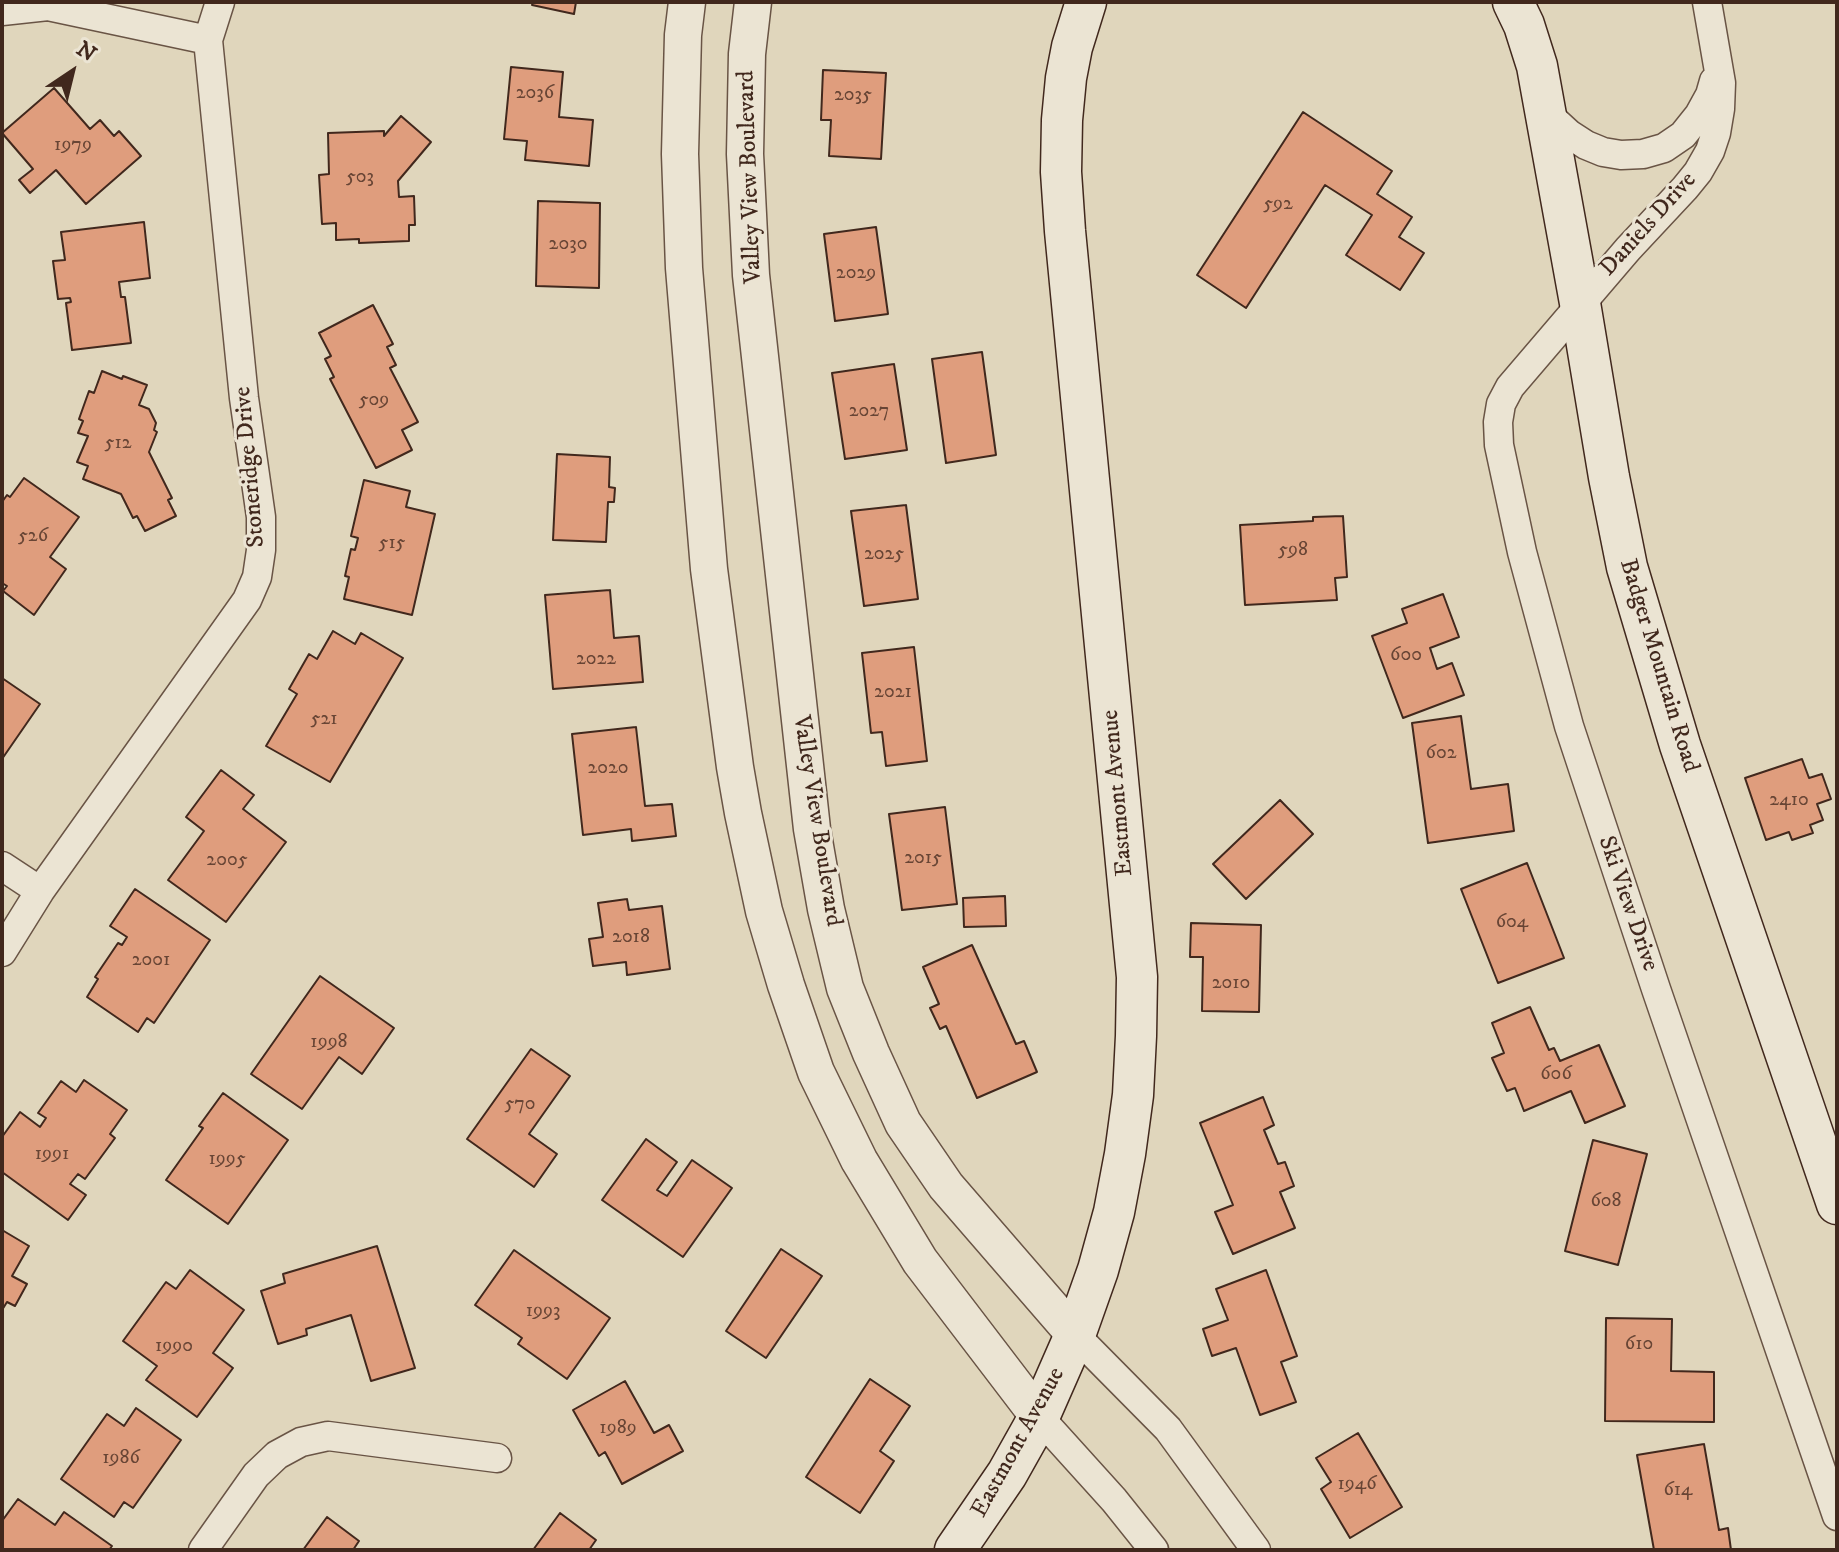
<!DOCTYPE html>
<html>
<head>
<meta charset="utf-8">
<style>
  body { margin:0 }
  #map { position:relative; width:1839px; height:1552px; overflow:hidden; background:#e0d6bc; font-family:"IM FELL DW Pica",serif }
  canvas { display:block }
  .frame { position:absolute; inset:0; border:4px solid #41281d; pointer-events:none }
  .north { position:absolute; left:32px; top:32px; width:80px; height:80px; -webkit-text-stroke:6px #ebe4d3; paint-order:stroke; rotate:35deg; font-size:22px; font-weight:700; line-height:32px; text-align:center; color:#41281d }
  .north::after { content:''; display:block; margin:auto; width:28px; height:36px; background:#41281d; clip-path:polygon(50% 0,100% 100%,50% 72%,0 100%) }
</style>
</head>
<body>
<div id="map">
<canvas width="1839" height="1552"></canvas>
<div class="frame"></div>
<div class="north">N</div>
</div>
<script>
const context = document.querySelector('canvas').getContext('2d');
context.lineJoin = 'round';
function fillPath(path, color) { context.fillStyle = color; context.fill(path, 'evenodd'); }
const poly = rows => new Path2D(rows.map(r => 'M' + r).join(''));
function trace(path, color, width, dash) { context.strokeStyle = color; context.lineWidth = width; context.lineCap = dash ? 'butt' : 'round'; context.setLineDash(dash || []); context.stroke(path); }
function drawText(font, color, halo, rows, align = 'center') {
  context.font = font + ' "IM FELL DW Pica",serif'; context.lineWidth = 6; context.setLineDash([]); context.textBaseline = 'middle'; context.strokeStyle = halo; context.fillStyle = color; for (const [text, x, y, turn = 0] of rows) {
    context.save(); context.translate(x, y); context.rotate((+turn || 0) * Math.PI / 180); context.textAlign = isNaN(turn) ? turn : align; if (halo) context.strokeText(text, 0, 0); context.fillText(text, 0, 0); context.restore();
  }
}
const building = poly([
  [533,2,576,2,574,14,532,5,533,2],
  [511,67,563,72,559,117,593,120,589,166,525,160,527,141,504,139,511,67],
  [823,70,886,73,881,159,829,156,831,120,821,120,823,70],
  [54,88,90,129,100,120,114,136,119,131,141,156,86,204,56,170,30,193,19,180,33,169,2,133,54,88],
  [1303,112,1392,171,1377,194,1412,217,1399,237,1424,253,1400,290,1346,255,1372,215,1325,185,1246,308,1197,275,1303,112],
  [401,116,431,142,398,181,399,197,414,196,415,225,409,225,409,241,359,243,359,239,336,240,336,223,322,224,319,175,329,174,328,133,384,131,384,136,401,116],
  [538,201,600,203,599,288,536,286,538,201],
  [144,222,150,278,119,282,121,297,125,297,131,343,72,350,66,303,71,302,70,298,58,299,53,261,65,260,61,232,144,222],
  [876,227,888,314,835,321,824,234,876,227],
  [373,305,393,344,387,347,396,365,390,368,418,422,402,430,412,450,376,468,330,379,334,377,325,359,331,356,319,333,373,305],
  [982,352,996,455,946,463,932,359,982,352],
  [894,364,907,450,845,459,832,373,894,364],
  [102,371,122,379,123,376,147,385,139,405,149,409,156,423,154,430,157,432,149,452,172,498,168,500,176,516,145,531,137,516,133,518,121,494,83,479,88,466,77,462,88,436,78,433,83,421,79,419,89,391,94,393,102,371],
  [557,454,610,457,609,487,615,488,614,502,608,502,606,542,553,540,557,454],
  [24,478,79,517,50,557,66,569,34,615,3,591,7,586,2,583,2,502,7,495,10,497,24,478],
  [364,480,410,491,406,507,435,514,412,615,344,599,349,577,345,576,351,549,355,550,358,538,351,536,364,480],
  [906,505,918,599,864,606,851,511,906,505],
  [1343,516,1347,577,1335,578,1337,600,1245,605,1240,525,1313,521,1313,517,1343,516],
  [610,590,614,638,639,636,643,682,553,689,545,595,610,590],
  [1443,594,1459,637,1430,648,1437,669,1452,663,1464,695,1403,718,1372,636,1407,623,1402,609,1443,594],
  [333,631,355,644,361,633,403,658,330,782,266,746,297,694,289,689,309,654,317,659,333,631],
  [914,647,927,761,886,766,882,732,871,733,862,653,914,647],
  [2,678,40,704,2,759,2,678],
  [1461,716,1471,789,1508,784,1514,831,1428,843,1412,723,1461,716],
  [636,727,645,806,672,804,676,836,632,841,631,829,583,835,572,734,636,727],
  [1802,759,1809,778,1822,774,1831,799,1817,804,1823,820,1810,825,1813,833,1792,840,1789,832,1766,840,1745,778,1802,759],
  [221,770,254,795,243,809,286,842,226,922,168,880,204,831,186,817,221,770],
  [1280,800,1313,834,1246,899,1213,864,1280,800],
  [945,807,957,904,902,910,889,814,945,807],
  [1527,863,1564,958,1498,983,1461,889,1527,863],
  [135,889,210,940,154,1023,147,1018,138,1032,87,997,98,979,95,977,118,943,122,945,127,937,110,926,135,889],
  [1005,896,1006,926,964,927,963,898,1005,896],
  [627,899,629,910,662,906,670,969,627,975,626,962,593,966,589,939,603,937,598,903,627,899],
  [1191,923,1261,925,1259,1012,1202,1011,1203,957,1190,957,1191,923],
  [972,945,1016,1044,1024,1041,1037,1072,977,1098,946,1026,940,1029,930,1008,939,1004,923,967,972,945],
  [320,976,394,1028,362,1074,339,1057,302,1109,251,1074,320,976],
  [1530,1007,1549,1050,1554,1048,1560,1061,1599,1045,1625,1106,1585,1123,1571,1091,1524,1111,1515,1088,1507,1091,1492,1058,1504,1053,1492,1023,1530,1007],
  [531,1049,570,1076,529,1134,557,1154,534,1187,467,1139,531,1049],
  [84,1080,127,1110,110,1134,115,1138,85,1179,78,1174,70,1184,86,1195,68,1220,2,1172,2,1137,20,1112,40,1127,46,1118,38,1113,61,1081,76,1092,84,1080],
  [223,1093,288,1140,228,1224,166,1180,203,1128,199,1126,223,1093],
  [1263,1097,1274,1125,1264,1130,1278,1164,1285,1162,1294,1186,1280,1192,1295,1228,1233,1254,1215,1212,1233,1205,1200,1123,1263,1097],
  [646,1139,677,1162,657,1190,667,1196,692,1160,732,1188,683,1257,602,1200,646,1139],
  [1593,1140,1647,1154,1618,1265,1565,1251,1593,1140],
  [2,1230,29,1246,12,1276,27,1284,15,1306,7,1302,2,1310,2,1230],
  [377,1246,415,1368,371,1381,351,1315,306,1329,307,1335,278,1344,261,1291,285,1283,283,1274,377,1246],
  [781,1249,822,1276,766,1358,726,1331,781,1249],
  [514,1250,610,1318,567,1379,518,1344,522,1338,475,1305,514,1250],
  [190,1270,244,1310,213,1353,233,1368,197,1417,146,1380,157,1366,123,1341,166,1282,176,1289,190,1270],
  [1266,1270,1297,1356,1281,1362,1296,1402,1260,1415,1236,1348,1212,1356,1203,1329,1228,1320,1216,1289,1266,1270],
  [1606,1318,1672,1319,1671,1371,1714,1372,1714,1422,1605,1421,1606,1318],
  [870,1379,910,1406,880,1451,894,1461,860,1513,806,1477,870,1379],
  [625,1381,654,1433,669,1425,683,1451,622,1484,605,1452,599,1456,573,1410,625,1381],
  [136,1408,181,1440,133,1508,124,1502,114,1517,61,1479,107,1414,124,1426,136,1408],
  [1358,1433,1402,1507,1350,1538,1321,1489,1331,1482,1316,1458,1358,1433],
  [1704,1444,1719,1530,1728,1528,1731,1550,1654,1550,1637,1455,1704,1444],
  [18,1499,55,1525,64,1512,112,1546,109,1550,2,1550,2,1521,18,1499],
  [560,1513,596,1540,589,1550,533,1550,560,1513],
  [327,1517,359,1541,353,1550,303,1550,327,1517]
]);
fillPath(building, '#df9d7d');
trace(building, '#41281d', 2);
const minor = poly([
  [1707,2,1721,83,1720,109,1716,133,1710,151,1698,172,1685,188,1628,249,1510,387,1501,404,1498,422,1499,445,1522,552,1569,726,1656,989,1837,1516],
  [2,11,48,6,208,40],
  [1545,112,1569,134,1586,145,1603,152,1621,155,1643,154,1664,148,1683,135,1699,115,1710,95,1714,81],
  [2,866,40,891],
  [2,952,40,891,247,600,257,577,261,550,261,517,244,398,208,40,220,2],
  [1075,1335,1168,1429,1256,1550],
  [1039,1417,1114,1500,1154,1550],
  [203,1550,256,1475,277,1455,301,1442,328,1436,497,1458]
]);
const tertiary = poly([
  [687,2,683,35,680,154,684,268,709,569,735,767,743,813,764,911,786,985,816,1072,859,1160,920,1261,1039,1417],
  [753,2,747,54,745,154,751,275,812,829,826,909,845,988,871,1053,903,1123,946,1186,1075,1335]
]);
const secondary = poly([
  [1513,2,1524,25,1537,66,1580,303,1609,477,1627,567,1680,745,1837,1204],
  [955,1550,1007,1474,1039,1417,1075,1335,1098,1270,1114,1212,1125,1154,1133,1095,1136,1036,1137,977,1065,231,1061,172,1062,120,1066,78,1072,47,1086,2]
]);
trace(minor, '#695445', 31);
trace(tertiary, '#695445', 39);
trace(secondary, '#41281d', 43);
trace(minor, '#ebe4d3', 28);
trace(tertiary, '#ebe4d3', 36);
trace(secondary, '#ebe4d3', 40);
drawText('20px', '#684535', null, [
  ["2036",535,94],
  ["2035",853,96],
  ["1979",73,146],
  ["503",360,178],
  ["592",1278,205],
  ["2030",568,245],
  ["2029",856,274],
  ["509",374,401],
  ["2027",869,412],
  ["512",118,444],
  ["526",33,537],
  ["515",392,544],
  ["598",1293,551],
  ["2025",884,555],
  ["600",1406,656],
  ["2022",596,660],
  ["2021",893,693],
  ["521",324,720],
  ["602",1441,754],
  ["2020",608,769],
  ["2410",1789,801],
  ["2015",923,859],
  ["2005",227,861],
  ["604",1512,923],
  ["2018",631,938],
  ["2001",151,961],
  ["2010",1231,984],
  ["1998",329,1043],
  ["606",1556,1075],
  ["570",520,1105],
  ["1991",52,1155],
  ["1995",227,1160],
  ["608",1606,1202],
  ["1993",543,1312],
  ["610",1639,1345],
  ["1990",174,1347],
  ["1989",618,1429],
  ["1986",121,1459],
  ["1946",1357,1485],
  ["614",1678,1491]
]);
drawText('24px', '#41281d', '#ebe4d3', [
  ["Valley View Boulevard",751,177,-92],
  ["Daniels Drive",1649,225,-48],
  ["Stoneridge Drive",251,467,-95],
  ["Badger Mountain Road",1658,666,73],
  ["Eastmont Avenue",1119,793,-95],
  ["Valley View Boulevard",816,821,81],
  ["Ski View Drive",1627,904,71],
  ["Eastmont Avenue",1019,1443,-61]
]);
</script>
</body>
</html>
